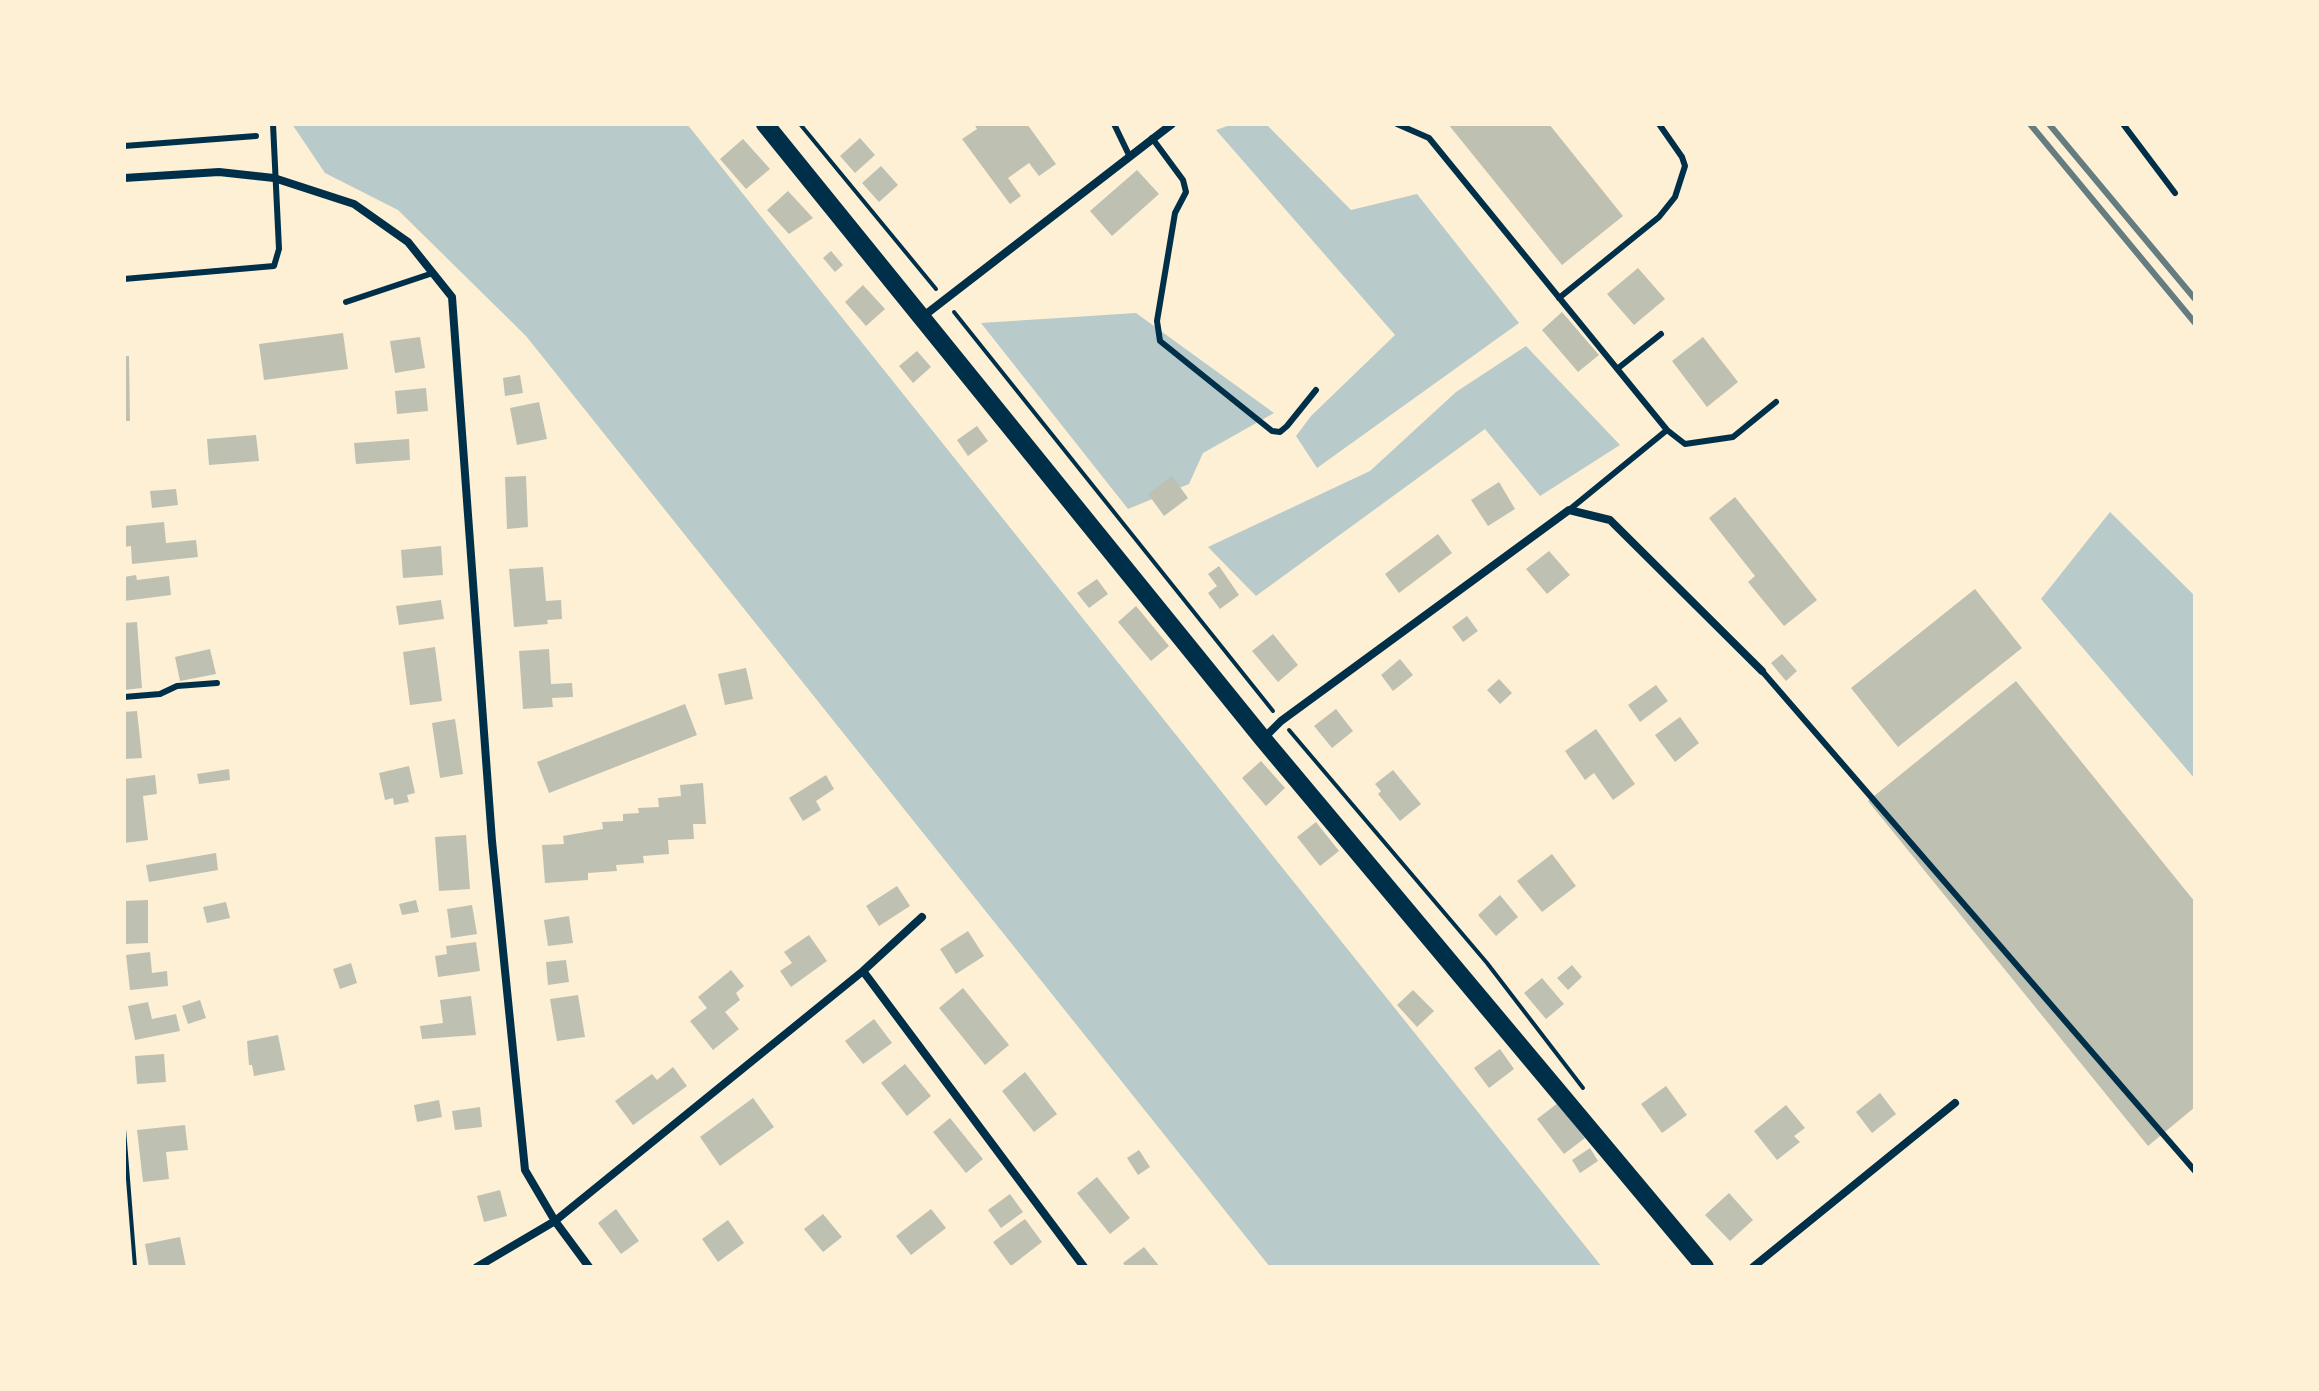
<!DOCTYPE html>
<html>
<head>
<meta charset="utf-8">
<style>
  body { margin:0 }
  #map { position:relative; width:2319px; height:1391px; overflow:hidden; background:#fdf0d5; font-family:Helvetica,sans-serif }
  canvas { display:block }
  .frame { position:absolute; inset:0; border:126px solid #fdf0d5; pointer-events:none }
</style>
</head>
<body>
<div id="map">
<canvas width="2319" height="1391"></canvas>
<div class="frame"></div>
</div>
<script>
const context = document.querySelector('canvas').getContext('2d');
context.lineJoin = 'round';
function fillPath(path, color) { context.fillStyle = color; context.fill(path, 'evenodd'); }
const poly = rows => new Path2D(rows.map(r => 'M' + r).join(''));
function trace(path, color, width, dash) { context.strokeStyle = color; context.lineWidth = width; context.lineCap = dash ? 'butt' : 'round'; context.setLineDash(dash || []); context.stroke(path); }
fillPath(poly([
  [292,124,687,124,1602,1267,1270,1267,526,336,398,210,325,173],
  [1233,124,1266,124,1351,210,1417,194,1519,323,1317,468,1296,436,1311,416,1395,335,1216,130],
  [1136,313,1274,413,1203,453,1189,484,1128,509,981,323],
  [1526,346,1620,445,1540,496,1485,429,1256,596,1208,547,1370,471,1456,392],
  [2110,512,2195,596,2195,779,2041,599]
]), '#b9caca');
fillPath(poly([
  [974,124,1027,124,1056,164,1039,176,1029,163,1008,178,1021,196,1010,204,962,139,977,129],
  [1448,124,1549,124,1623,216,1562,265],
  [860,138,875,155,855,173,840,156],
  [743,139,770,169,746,189,720,159],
  [881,166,898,185,879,202,862,183],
  [1137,170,1159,194,1112,236,1090,211],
  [788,191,813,218,789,234,767,210],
  [831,251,843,265,835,272,823,258],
  [1638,268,1665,299,1634,325,1607,294],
  [863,285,885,309,866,326,845,302],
  [1562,312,1599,355,1578,372,1542,330],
  [343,333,348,369,264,380,259,344],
  [420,337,425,368,395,373,390,341],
  [1703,337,1738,382,1707,407,1672,361],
  [917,351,931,367,913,383,899,366],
  [124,356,129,356,130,421,124,421],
  [520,375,523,393,505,396,503,378],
  [426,388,428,411,397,414,395,391],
  [539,402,547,439,517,445,510,408],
  [977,426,988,441,968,456,957,440],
  [256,435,259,461,209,465,207,439],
  [409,439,410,460,356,464,354,443],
  [526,476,528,527,507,529,505,477],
  [1172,476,1188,498,1164,516,1148,494],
  [1499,482,1515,509,1488,526,1471,500],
  [176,489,178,505,152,508,150,491],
  [1735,497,1817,600,1784,626,1748,582,1755,576,1709,518],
  [164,522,166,543,196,540,198,557,132,564,131,546,124,547,124,526],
  [1438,534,1452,553,1399,593,1385,574],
  [441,546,443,575,403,578,401,550],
  [1549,551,1570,575,1547,594,1526,569],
  [1219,566,1239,595,1220,609,1208,593,1217,586,1208,574],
  [543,567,546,601,561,600,562,619,547,620,548,624,514,627,509,569],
  [136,575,137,580,169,576,171,595,124,601,124,577],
  [1097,579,1108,594,1089,608,1077,593],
  [1975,589,2022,648,1898,747,1851,688],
  [441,600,444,619,399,625,396,606],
  [1136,606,1169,646,1151,661,1118,622],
  [1467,616,1478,631,1463,642,1452,627],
  [137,622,142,688,124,690,124,623],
  [1273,634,1298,665,1278,682,1252,651],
  [435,647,442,701,410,705,403,652],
  [210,649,216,674,180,681,175,657],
  [549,649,551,684,572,683,573,697,552,698,553,707,523,709,519,651],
  [1782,654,1797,671,1786,681,1771,663],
  [1400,659,1413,675,1393,691,1381,675],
  [746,668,753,699,725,705,718,674],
  [1499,679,1512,693,1500,704,1487,690],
  [2016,681,2195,902,2195,1107,2148,1146,1868,801],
  [1656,685,1668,701,1640,722,1628,705],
  [685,704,697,735,549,793,537,762],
  [1336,709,1353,731,1332,748,1314,726],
  [137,711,142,758,124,759,124,712],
  [1680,717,1699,743,1675,762,1655,735],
  [455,719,463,774,440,778,432,723],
  [1596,729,1635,784,1613,800,1594,773,1585,780,1565,751],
  [1261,761,1285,788,1266,806,1242,778],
  [409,766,415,793,407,795,409,802,394,805,393,798,385,800,379,773],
  [229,769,230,780,199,784,197,774],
  [1393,770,1421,804,1400,821,1378,794,1381,791,1375,784],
  [155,775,157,794,143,796,148,840,124,843,124,779],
  [826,775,834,789,816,801,821,810,803,821,789,798],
  [703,783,706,824,693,824,694,839,668,840,669,854,643,856,644,863,616,865,617,871,588,873,588,880,545,883,542,845,564,844,563,836,603,829,602,822,623,821,623,814,639,813,638,808,659,807,658,798,681,796,680,785],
  [1316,822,1339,851,1320,866,1297,837],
  [466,835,470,889,439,891,435,837],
  [216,853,218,870,149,882,146,865],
  [1552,854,1576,886,1542,912,1517,881],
  [897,886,910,906,879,926,866,906],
  [1500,895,1518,917,1496,936,1478,915],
  [148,900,148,943,125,944,124,901],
  [416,900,419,912,402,915,399,904],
  [226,902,230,918,207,923,203,907],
  [472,905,477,934,451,938,447,909],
  [569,916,573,943,548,946,544,920],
  [968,931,984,956,956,974,940,949],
  [809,935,827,961,791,987,780,971,792,963,784,952],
  [476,942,480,971,438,977,435,956,447,954,446,946],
  [150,952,152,973,167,971,168,986,130,990,126,955],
  [566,960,569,982,548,985,546,962],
  [351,963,357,983,340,989,333,969],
  [1572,965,1582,977,1568,990,1557,978],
  [731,970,744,986,736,993,740,1000,725,1012,739,1029,713,1050,690,1021,707,1008,698,997],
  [1542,978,1564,1004,1546,1019,1524,993],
  [963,988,1009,1045,985,1065,939,1008],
  [1413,990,1434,1011,1417,1027,1397,1005],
  [578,995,585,1037,557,1041,550,999],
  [471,996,476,1035,422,1039,420,1026,443,1023,440,1000],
  [200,1000,206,1018,188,1024,182,1006],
  [148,1002,152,1019,176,1014,180,1031,135,1040,128,1006],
  [874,1019,892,1043,863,1064,845,1041],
  [278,1035,285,1070,254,1076,252,1065,249,1065,247,1041],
  [1500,1049,1514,1069,1489,1088,1474,1068],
  [164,1054,166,1082,137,1084,135,1056],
  [905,1064,931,1096,907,1116,881,1083],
  [673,1067,687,1086,633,1125,615,1101,652,1074,657,1080],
  [1025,1072,1057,1114,1034,1132,1002,1091],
  [1666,1086,1687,1115,1662,1133,1641,1104],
  [1880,1093,1896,1114,1872,1133,1856,1112],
  [753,1098,774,1127,720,1166,700,1137],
  [439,1100,442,1117,417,1122,414,1105],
  [1558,1103,1585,1138,1564,1154,1537,1119],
  [1786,1105,1805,1128,1794,1136,1800,1142,1777,1160,1754,1131],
  [480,1107,482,1127,455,1130,452,1111],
  [950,1118,983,1159,966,1173,933,1132],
  [185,1125,188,1150,166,1152,169,1179,143,1182,137,1130],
  [1590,1148,1598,1161,1580,1173,1572,1160],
  [1139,1150,1150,1167,1138,1175,1127,1158],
  [1097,1177,1130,1218,1110,1234,1077,1193],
  [500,1190,507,1216,484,1222,477,1196],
  [1729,1193,1753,1220,1730,1241,1705,1215],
  [1010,1194,1023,1212,1001,1228,988,1210],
  [616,1209,639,1241,621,1254,598,1223],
  [931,1209,946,1228,911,1255,896,1236],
  [823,1214,842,1237,823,1252,804,1229],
  [1025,1219,1042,1242,1011,1266,993,1242],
  [728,1220,744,1243,718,1262,702,1239],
  [180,1237,186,1267,149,1267,145,1244],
  [1144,1247,1160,1267,1126,1267,1123,1263]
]), '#bec0b2');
trace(poly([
  [800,124,936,289],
  [954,312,1273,711],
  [1289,730,1487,963,1583,1088],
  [124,1129,135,1267]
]), '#003049', 4);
trace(poly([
  [1114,124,1129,155],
  [1397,124,1429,138,1667,430,1569,510],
  [2123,124,2175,193],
  [1152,138,1183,180,1186,192,1175,213,1157,321,1160,341,1272,431,1280,432,1287,426,1316,390],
  [124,146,256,136],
  [124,279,274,266,279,249,273,124],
  [1559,298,1659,217,1675,197,1685,166,1682,157,1659,124],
  [346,302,433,273],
  [1617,369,1661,334],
  [1667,430,1685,444,1733,437,1776,402],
  [1762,671,2195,1171],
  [124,697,160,694,177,686,217,683]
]), '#003049', 6);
trace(poly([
  [124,178,219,172,274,178,354,204,408,242,452,297,492,841,525,1170,555,1221,589,1267],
  [921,318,1172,124],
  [1263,739,1281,721,1569,510,1610,520,1762,671],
  [863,971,1084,1267],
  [477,1267,555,1221,863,971,922,917],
  [1753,1267,1955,1103]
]), '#003049', 8);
trace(poly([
  [765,124,1263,739,1705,1267]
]), '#003049', 18);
trace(poly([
  [2030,124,2195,323],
  [2049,124,2195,299]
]), '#657d81', 6);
</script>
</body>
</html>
